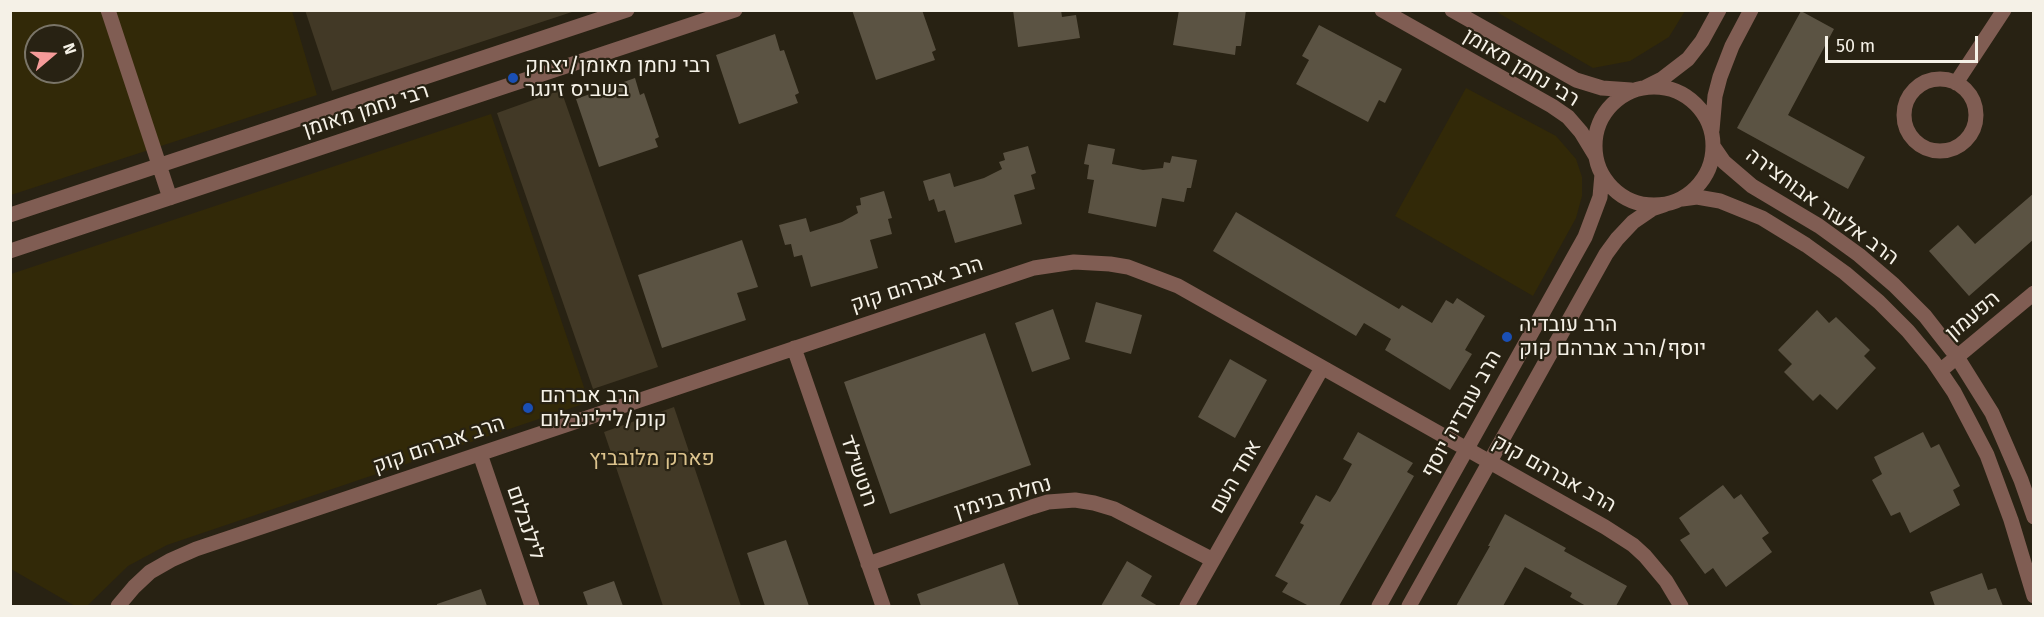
<!DOCTYPE html>
<html>
<head>
<meta charset="utf-8">
<style>
  body { margin:0 }
  #map { position:relative; width:2044px; height:617px; overflow:hidden; background:#282213; font-family:"Fira Sans",sans-serif }
  canvas { display:block }
  .frame { position:absolute; inset:0; border:12px solid #f5f1e7; pointer-events:none }
  .north { position:absolute; left:24px; top:24px; width:60px; height:60px; box-sizing:border-box; background:#282213; border:2px solid #7a7568; border-radius:50%; rotate:71deg; font-size:16px; font-weight:700; line-height:24px; text-align:center; color:#f5f1e7 }
  .north::after { content:''; display:block; margin:auto; width:21px; height:27px; background:#f59b99; clip-path:polygon(50% 0,100% 100%,50% 72%,0 100%) }
  .scale { position:absolute; left:1825px; top:36px; width:153px; height:27px; box-sizing:border-box; border:3px solid #f5f1e7; border-top:0; padding-left:8px; font-size:18px; line-height:21px; white-space:nowrap; color:#f5f1e7; -webkit-text-stroke:4px #282213; paint-order:stroke }
</style>
</head>
<body>
<div id="map">
<canvas width="2044" height="617"></canvas>
<div class="frame"></div>
<div class="north">N</div>
<div class="scale">50 m</div>
</div>
<script>
const context = document.querySelector('canvas').getContext('2d');
context.lineJoin = 'round';
function fillPath(path, color) { context.fillStyle = color; context.fill(path, 'evenodd'); }
const poly = rows => new Path2D(rows.map(r => 'M' + r).join(''));
function trace(path, color, width, dash) { context.strokeStyle = color; context.lineWidth = width; context.lineCap = dash ? 'butt' : 'round'; context.setLineDash(dash || []); context.stroke(path); }
function drawText(font, color, halo, rows, align = 'center') {
  context.font = font + ' "Fira Sans",Heebo,sans-serif'; context.lineWidth = 4.5; context.setLineDash([]); context.textBaseline = 'middle'; context.strokeStyle = halo; context.fillStyle = color; for (const [text, x, y, turn = 0] of rows) {
    context.save(); context.translate(x, y); context.rotate((+turn || 0) * Math.PI / 180); context.textAlign = isNaN(turn) ? turn : align; if (halo) context.strokeText(text, 0, 0); context.fillText(text, 0, 0); context.restore();
  }
}
fillPath(poly([
  [305,10,575,10,575,11,332,91],
  [561,90,658,367,593,389,497,113],
  [674,407,741,606,663,606,604,432]
]), '#423926');
fillPath(poly([
  [10,11,292,11,317,95,11,195],
  [36,36,72,36,72,72,36,72],
  [1495,11,1685,11,1669,37,1630,61,1593,68],
  [1466,88,1556,136,1576,159,1582,177,1582,196,1576,218,1533,296,1395,216],
  [491,114,589,402,167,545,128,566,87,606,75,606,11,569,11,274]
]), '#322908');
fillPath(poly([
  [852,10,922,10,936,50,932,52,935,60,876,80],
  [1013,10,1061,10,1062,17,1076,15,1080,38,1018,47],
  [1179,10,1246,10,1241,46,1236,46,1235,55,1173,45],
  [1801,11,1834,29,1788,115,1865,157,1848,189,1737,128],
  [1319,25,1402,69,1385,103,1379,100,1368,122,1296,84,1309,60,1302,56],
  [775,34,780,51,784,50,799,93,795,95,798,103,739,124,716,55],
  [635,78,640,95,644,93,659,137,655,139,658,147,599,167,576,99],
  [1088,144,1115,149,1112,164,1143,170,1163,168,1164,162,1170,163,1172,156,1197,160,1191,188,1187,188,1184,202,1162,198,1156,227,1088,213,1094,180,1087,179,1089,165,1084,164],
  [1028,146,1036,173,1031,175,1035,189,1014,195,1022,224,955,243,945,210,938,212,934,199,929,201,923,181,950,173,954,187,984,178,1002,169,999,162,1005,160,1003,153],
  [884,191,892,218,888,219,892,234,870,240,878,268,811,287,802,255,794,257,791,244,785,245,779,225,806,218,810,232,842,222,858,213,856,206,861,205,860,198],
  [2034,193,2034,239,1969,296,1929,251,1958,225,1975,244],
  [1236,212,1399,309,1402,305,1432,323,1446,300,1453,304,1457,298,1485,316,1465,350,1472,354,1450,390,1385,350,1391,339,1364,323,1356,336,1213,251],
  [742,240,758,287,737,293,746,320,662,348,638,275],
  [1096,302,1142,315,1131,354,1085,342],
  [1053,309,1070,359,1032,372,1015,323],
  [1817,310,1829,323,1836,317,1870,350,1864,356,1876,368,1837,410,1820,394,1813,401,1784,372,1792,364,1778,350],
  [985,333,1031,465,890,514,844,382],
  [1230,359,1267,380,1235,438,1198,417],
  [1358,432,1413,463,1407,472,1414,476,1339,606,1309,606,1282,592,1288,583,1275,576,1304,525,1300,523,1316,495,1330,502,1336,493,1352,464,1343,459],
  [1923,432,1931,448,1939,444,1960,486,1953,490,1960,505,1910,533,1900,512,1891,516,1872,480,1882,474,1874,457],
  [1723,485,1734,499,1741,494,1769,533,1762,538,1772,552,1726,587,1713,568,1705,574,1680,540,1690,534,1679,518],
  [1505,514,1566,548,1564,551,1627,586,1616,606,1586,606,1570,597,1572,593,1525,567,1503,606,1456,606,1490,546,1488,546],
  [786,540,809,606,765,606,747,553],
  [1127,561,1152,576,1141,596,1158,606,1101,606],
  [1004,563,1019,606,921,606,917,594],
  [1982,573,1988,590,1996,588,2003,606,1935,606,1930,592],
  [614,581,623,606,588,606,583,592],
  [481,589,487,606,437,606,437,604]
]), '#5b5343');
trace(poly([
  [108,10,170,198],
  [1382,10,1552,106,1568,117,1581,132,1595,155],
  [1452,10,1576,80,1602,88,1631,90],
  '1904 115a36 36 0 1 1 72 0a36 36 0 1 1-72 0Z',
  [1956,83,2004,10],
  '1595 146a59 59 0 1 1 118 0a59 59 0 1 1-118 0Z',
  [1646,87,1662,79,1688,59,1702,41,1719,10],
  [1712,130,1715,96,1720,77,1732,46,1751,10],
  [1713,146,1724,162,1752,186,1819,226,1859,255,1894,285,1925,316,1957,357,1992,413,2021,480,2034,517],
  [1682,199,1697,197,1720,201,1762,218,1806,245,1845,273,1879,302,1908,331,1933,361,1954,392,1987,455,2011,520,2034,596],
  [10,215,627,10],
  [10,251,735,10],
  [794,348,883,606],
  [1940,371,2034,293],
  [480,454,532,606],
  [868,564,1032,507,1048,502,1075,500,1094,503,1114,509,1213,560],
  [118,606,134,587,150,572,171,560,196,549,1013,275,1034,268,1074,262,1110,264,1128,267,1178,286,1605,527,1633,545,1645,556,1666,581,1681,606],
  [1187,606,1322,368],
  [1379,606,1585,237,1600,197,1602,174],
  [1409,606,1606,254,1617,239,1633,222,1652,209,1664,205]
]), '#805d53', 15);
for (const [x, y, r, color] of [
  [513,78,6,"#1a4fb4"],
  [1507,337,6,"#1a4fb4"],
  [528,408,6,"#1a4fb4"]
]) { const dot = new Path2D(); dot.arc(x, y, r, 0, 2 * Math.PI); context.fillStyle = color; context.fill(dot); trace(dot, '#282213', 2); }
drawText('21px', '#f5f1e7', '#282213', [
  ["רבי נחמן מאומן/יצחק",525,66],
  ["בשביס זינגר",525,90],
  ["הרב עובדיה",1519,325],
  ["יוסף/הרב אברהם קוק",1519,349],
  ["הרב אברהם",540,396],
  ["קוק/לילינבלום",540,420]
], 'left');
drawText('21px', '#f5f1e7', '#282213', [
  ["רבי נחמן מאומן",1521,68,31],
  ["רבי נחמן מאומן",366,111,-18],
  ["הרב אלעזר אבוחצירה",1822,207,36],
  ["הרב אברהם קוק",917,285,-18],
  ["הפעמון",1973,316,-40],
  ["הרב עובדיה יוסף",1462,414,-61],
  ["הרב אברהם קוק",439,445,-19],
  ["רוטשילד",858,471,71],
  ["הרב אברהם קוק",1554,474,29],
  ["אחד העם",1236,477,-60],
  ["נחלת בנימין",1003,498,-17],
  ["לילנבלום",525,523,71]
]);
drawText('21px', '#dcc38d', '#282213', [
  ["פארק מלובביץ",652,459]
]);
</script>
</body>
</html>
